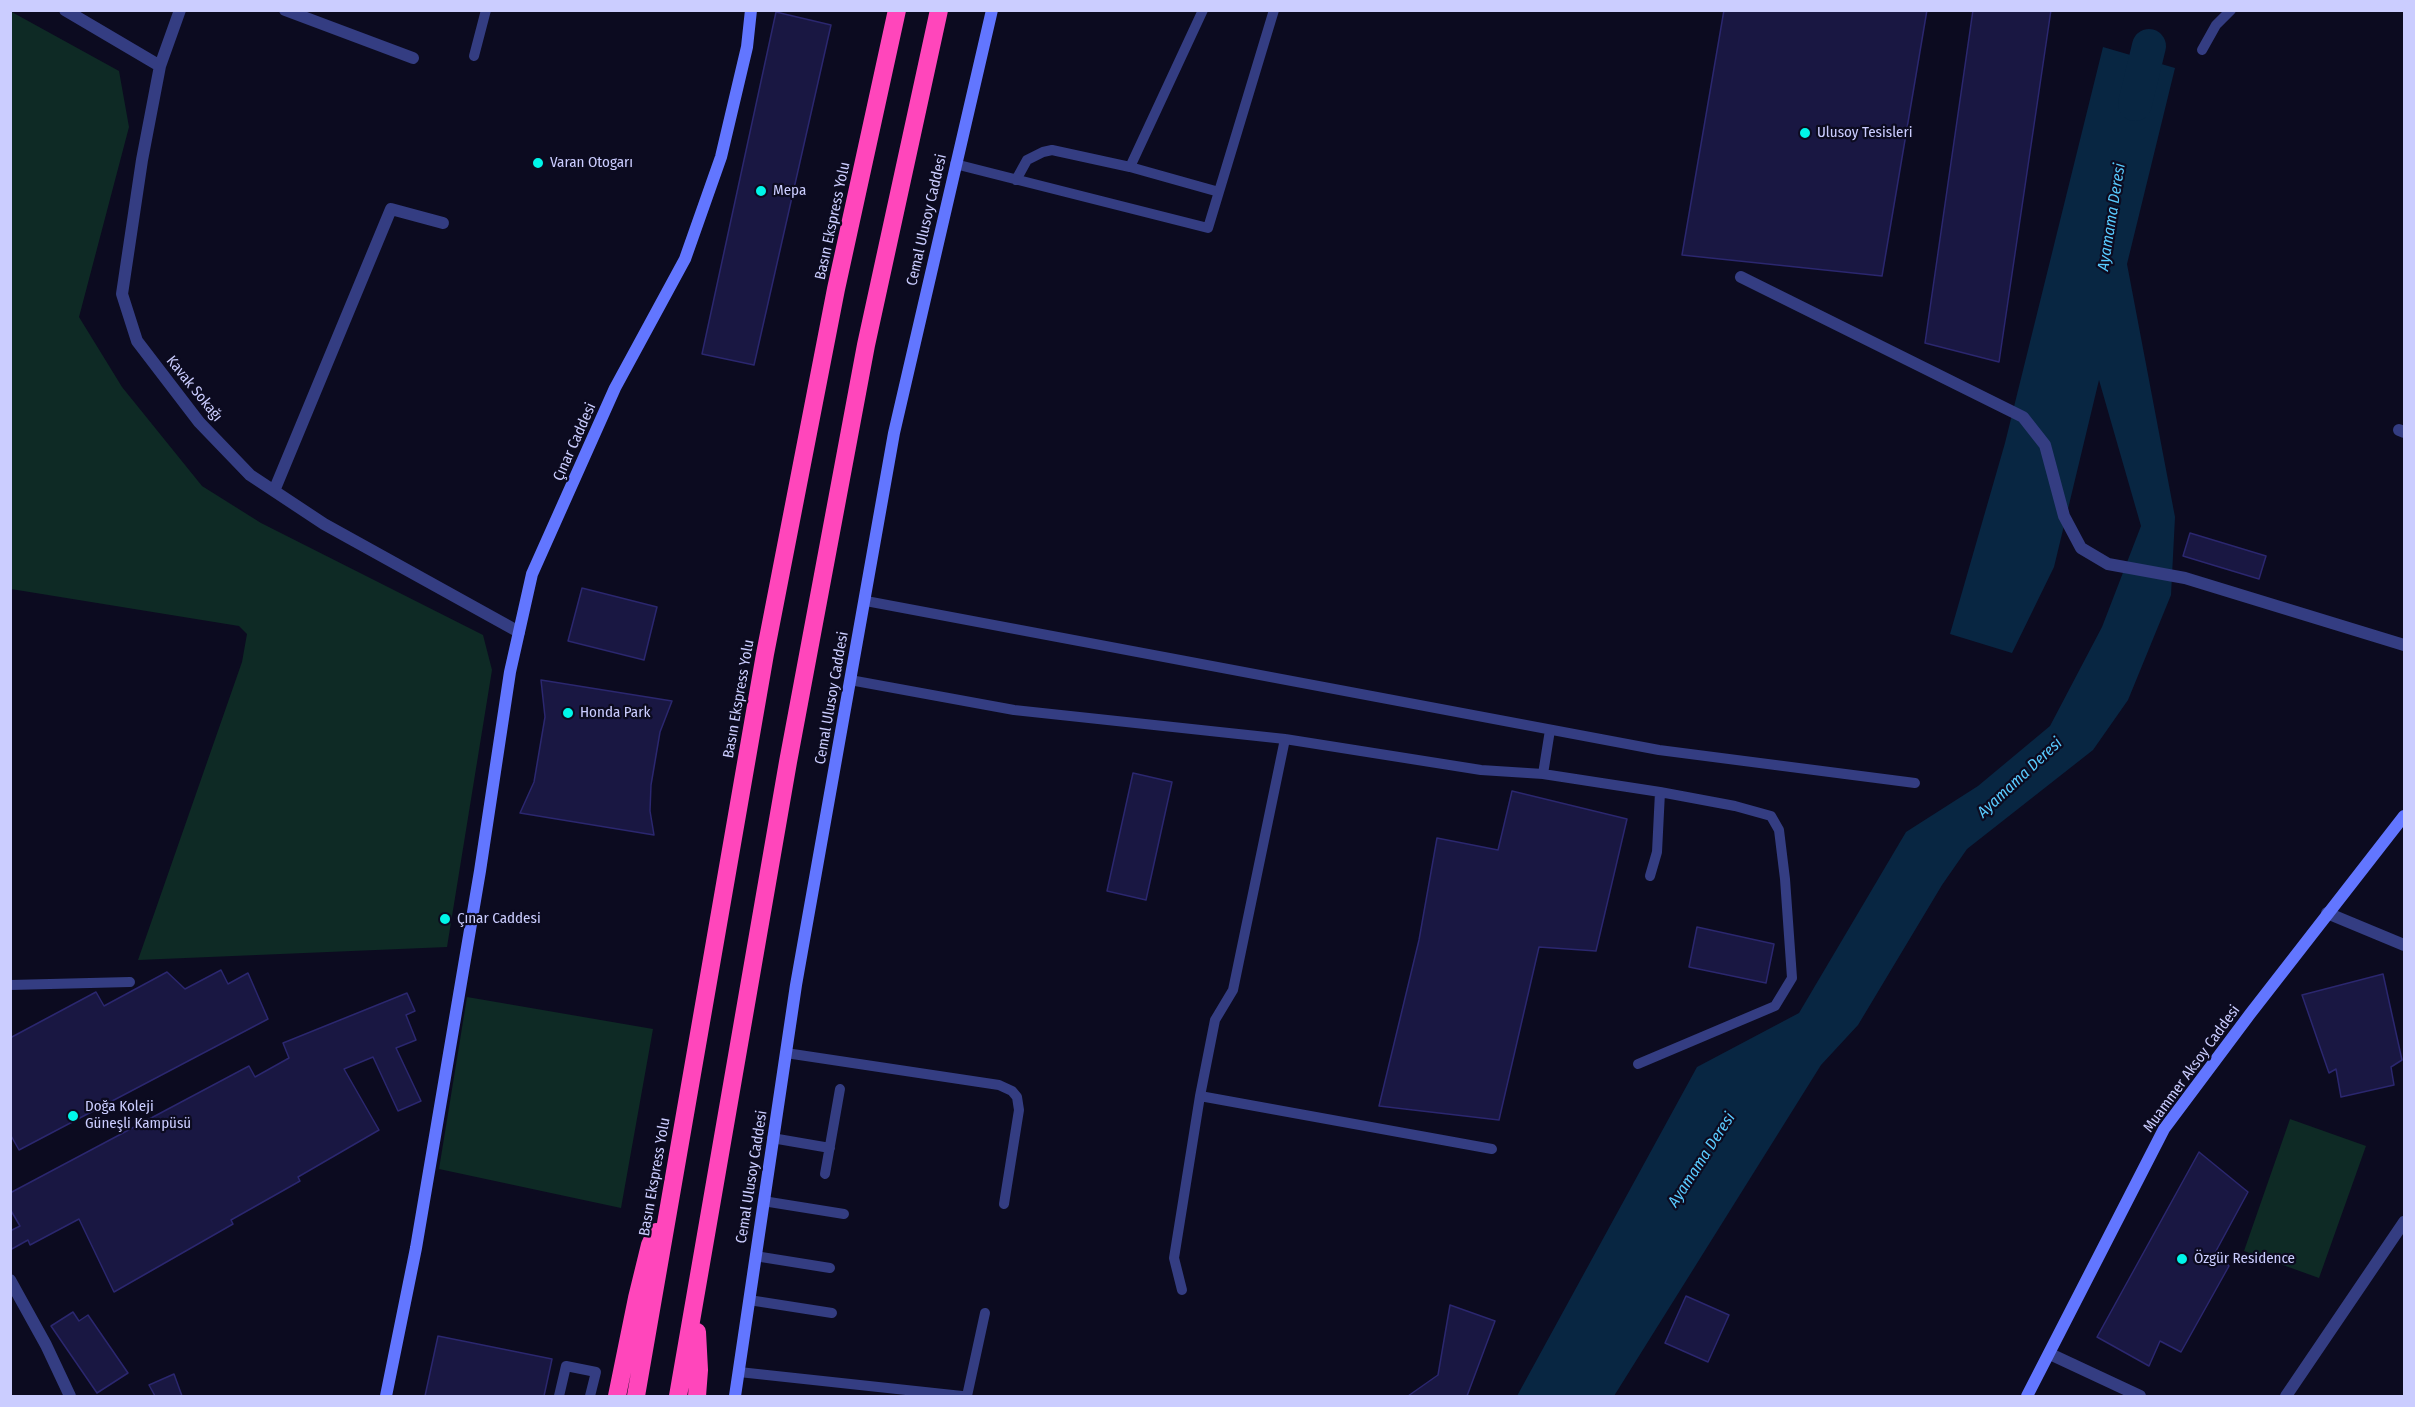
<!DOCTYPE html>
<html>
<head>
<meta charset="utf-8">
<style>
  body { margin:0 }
  #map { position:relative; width:2415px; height:1407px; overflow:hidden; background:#0c0b20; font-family:"Fira Sans Condensed",sans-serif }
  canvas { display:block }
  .frame { position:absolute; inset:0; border:12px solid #cbcdff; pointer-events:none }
</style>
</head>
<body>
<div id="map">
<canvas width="2415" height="1407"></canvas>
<div class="frame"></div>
</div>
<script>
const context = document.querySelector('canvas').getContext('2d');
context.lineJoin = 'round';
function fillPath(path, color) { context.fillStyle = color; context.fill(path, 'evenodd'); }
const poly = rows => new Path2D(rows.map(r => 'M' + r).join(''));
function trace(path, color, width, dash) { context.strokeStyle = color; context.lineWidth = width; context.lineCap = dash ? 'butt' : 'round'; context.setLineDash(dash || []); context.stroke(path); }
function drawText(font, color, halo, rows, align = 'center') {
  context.font = font + ' "Fira Sans Condensed",sans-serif'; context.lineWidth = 4.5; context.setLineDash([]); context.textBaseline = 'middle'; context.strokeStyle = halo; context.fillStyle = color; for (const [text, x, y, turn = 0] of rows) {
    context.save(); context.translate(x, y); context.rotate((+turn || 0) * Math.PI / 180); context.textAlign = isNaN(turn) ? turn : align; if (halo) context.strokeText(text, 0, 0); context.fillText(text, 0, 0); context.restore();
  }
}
fillPath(poly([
  [10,11,119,71,129,127,79,317,122,387,202,486,261,523,483,635,492,670,447,947,138,960,242,662,247,634,239,626,11,589],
  [467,997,653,1029,621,1208,439,1169],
  [2290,1119,2366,1146,2319,1278,2244,1251]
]), '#0e2a25');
fillPath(poly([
  [2103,47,2175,68,2127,264,2175,517,2171,595,2128,700,2093,750,1967,849,1942,885,1858,1025,1821,1065,1614,1396,1517,1396,1697,1067,1799,1013,1906,832,1978,786,2050,726,2102,627,2141,526,2099,380,2054,567,2012,653,1950,634,2005,443]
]), '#082642');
trace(poly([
  [2135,104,2149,46]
]), '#082642', 34);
const building = poly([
  [1724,10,1927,10,1882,276,1682,255,1724,10],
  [1973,10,2051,10,1999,362,1925,343,1973,10],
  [776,12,831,25,754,365,702,354,776,12],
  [2190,533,2266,556,2259,579,2183,556,2190,533],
  [582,588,657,607,644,660,568,641,582,588],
  [541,680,672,701,660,732,651,785,650,811,654,835,520,813,534,782,545,717,541,680],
  [1133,773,1172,782,1146,900,1107,891,1133,773],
  [1512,791,1627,819,1596,951,1539,947,1499,1120,1379,1106,1419,940,1437,838,1498,850,1512,791],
  [1697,927,1774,944,1766,983,1689,967,1697,927],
  [221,970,228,984,248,973,268,1019,19,1150,10,1134,10,1038,96,992,104,1006,167,972,185,989,221,970],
  [2383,974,2402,1060,2391,1067,2394,1085,2341,1097,2336,1069,2329,1073,2302,995,2383,974],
  [407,993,415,1011,406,1015,416,1040,396,1048,421,1101,398,1111,373,1057,344,1069,379,1130,298,1177,300,1181,231,1220,233,1224,114,1292,79,1219,30,1245,28,1240,10,1250,10,1231,20,1226,10,1209,10,1193,249,1066,255,1077,289,1058,283,1043,407,993],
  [2199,1152,2248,1192,2216,1251,2229,1266,2181,1352,2160,1341,2149,1366,2097,1337,2199,1152],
  [1686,1296,1729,1315,1708,1362,1665,1343,1686,1296],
  [1450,1305,1495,1321,1467,1396,1408,1396,1438,1375,1450,1305],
  [73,1312,79,1321,88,1315,128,1373,97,1393,51,1326,73,1312],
  [438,1336,552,1359,544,1396,425,1396,438,1336],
  [174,1374,182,1396,155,1396,149,1385,174,1374]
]);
fillPath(building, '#191742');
trace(building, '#2b276f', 1.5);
trace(poly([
  [2202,50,2216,25,2231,10],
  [474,56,486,10],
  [955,164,1208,228,1274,10],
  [1130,167,1203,10],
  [1016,180,1027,160,1043,152,1052,150,1130,167,1219,192],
  [866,601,1659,750,1915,783],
  [850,680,1014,710,1285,739,1481,770,1543,774,1660,792,1657,852,1650,876],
  [1285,739,1233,990,1215,1020,1200,1096,1492,1149],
  [1543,774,1550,730],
  [10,985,130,982],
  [786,1053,999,1085,1012,1091,1017,1097,1019,1110,1004,1204],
  [1638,1064,1775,1006,1792,978,1785,879,1779,830,1771,816,1735,806,1660,792],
  [772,1138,830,1148],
  [825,1174,840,1089],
  [763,1201,844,1214],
  [755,1256,830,1268],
  [1182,1290,1174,1258,1200,1096],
  [749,1300,832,1313],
  [739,1372,962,1396],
  [559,1396,566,1366,596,1372,590,1396],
  [967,1396,985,1313]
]), '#343d82', 10);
trace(poly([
  [65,10,160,66],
  [180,10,160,66,142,160,122,294,137,341,199,422,250,475,324,524,519,632],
  [285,10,413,58],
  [1741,277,2023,417,2045,445,2064,516,2081,548,2108,564,2185,578,2404,645],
  [2399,430,2404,432],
  [274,491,391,209,443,223],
  [2327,913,2404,945],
  [2050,1354,2140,1396],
  [2286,1396,2404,1222]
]), '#343d82', 12);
trace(poly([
  [10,1280,46,1345,70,1396]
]), '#343d82', 12);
trace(poly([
  [386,1396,416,1248,480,871,510,672,532,574,615,388,685,259,721,157,747,47,751,10],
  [735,1396,796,985,894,433,992,10],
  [2027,1396,2164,1129,2250,1014,2404,816]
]), '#6276ff', 12);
trace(poly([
  [617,1396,637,1298,650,1245,656,1232],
  [636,1396,765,654,836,289,897,10],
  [678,1396,788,762,866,345,939,10],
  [697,1396,699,1370,697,1332]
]), '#ff46bb', 18);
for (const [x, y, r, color] of [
  [1805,133,6,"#00f6e9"],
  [538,163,6,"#00f6e9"],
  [761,191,6,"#00f6e9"],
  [568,713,6,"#00f6e9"],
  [445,919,6,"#00f6e9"],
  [73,1116,6,"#00f6e9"],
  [2182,1259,6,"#00f6e9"]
]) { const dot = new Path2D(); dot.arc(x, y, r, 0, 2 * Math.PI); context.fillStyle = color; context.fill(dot); trace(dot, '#0c0b20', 2); }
drawText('15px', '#cbcdff', '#0c0b20', [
  ["Ulusoy Tesisleri",1817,133],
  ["Varan Otogarı",550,163],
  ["Mepa",773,191],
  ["Honda Park",580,713],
  ["Çınar Caddesi",457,919],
  ["Doğa Koleji",85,1107],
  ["Güneşli Kampüsü",85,1124],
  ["Özgür Residence",2194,1259]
], 'left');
drawText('15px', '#cbcdff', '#0c0b20', [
  ["Cemal Ulusoy Caddesi",927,220,-77],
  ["Basın Ekspress Yolu",833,221,-78],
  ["Kavak Sokağı",194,389,51],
  ["Çınar Caddesi",575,442,-66],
  ["Cemal Ulusoy Caddesi",832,698,-80],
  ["Basın Ekspress Yolu",739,699,-80],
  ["Muammer Aksoy Caddesi",2192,1069,-54],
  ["Basın Ekspress Yolu",655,1177,-80],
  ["Cemal Ulusoy Caddesi",752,1177,-81]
]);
drawText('italic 16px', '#59cbff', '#0c0b20', [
  ["Ayamama Deresi",2112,217,-81],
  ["Ayamama Deresi",2020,778,-43],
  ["Ayamama Deresi",1702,1160,-57]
]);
</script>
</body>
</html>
